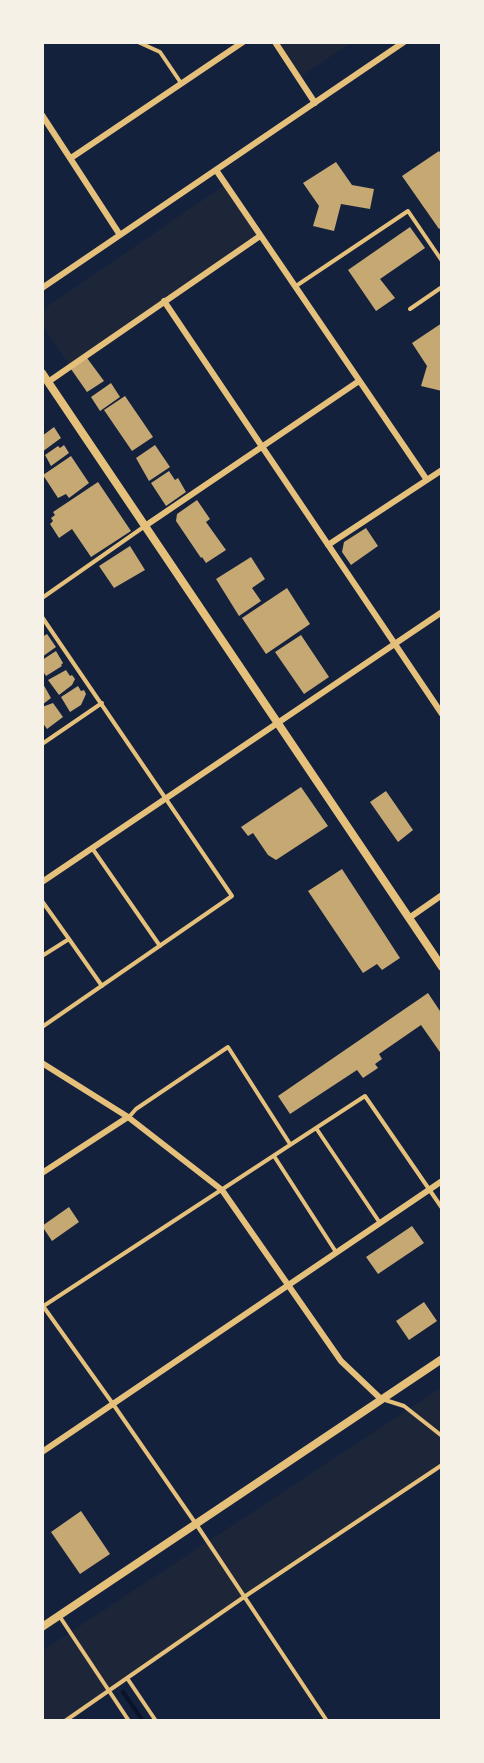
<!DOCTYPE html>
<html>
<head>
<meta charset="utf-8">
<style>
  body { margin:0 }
  #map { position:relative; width:484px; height:1763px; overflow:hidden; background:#14213d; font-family:Figtree,sans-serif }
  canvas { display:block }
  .frame { position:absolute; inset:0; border:44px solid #f6f1e7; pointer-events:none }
</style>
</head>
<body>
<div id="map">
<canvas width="484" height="1763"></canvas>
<div class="frame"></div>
</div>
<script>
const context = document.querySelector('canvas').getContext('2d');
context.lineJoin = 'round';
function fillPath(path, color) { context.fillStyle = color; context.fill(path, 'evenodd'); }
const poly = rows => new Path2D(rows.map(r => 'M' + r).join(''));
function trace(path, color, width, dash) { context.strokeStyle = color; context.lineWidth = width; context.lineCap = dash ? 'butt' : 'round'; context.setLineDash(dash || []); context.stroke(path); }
fillPath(poly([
  [275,42,352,42,299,78],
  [226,184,260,236,70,366,42,325,42,310],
  [442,1387,442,1465,244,1597,65,1721,42,1721,42,1651]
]), '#1d2539');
trace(poly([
  [123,1692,143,1721]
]), '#0b132b', 4);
fillPath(poly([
  [439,151,442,155,442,227,439,229,402,176],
  [336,162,352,185,374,189,370,209,341,204,334,231,313,226,319,206,303,183],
  [410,227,425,248,380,279,395,298,376,311,348,270],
  [442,323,442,391,421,386,427,366,412,343],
  [87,358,104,381,87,392,71,369],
  [111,383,120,397,100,411,91,397],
  [125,396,153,437,132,451,104,410],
  [54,427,61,438,42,452,42,436],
  [64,445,69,453,51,466,45,455,58,446,60,448],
  [155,445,170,467,149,481,136,458],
  [71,456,89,483,69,498,66,494,58,498,43,475],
  [169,471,175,480,178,478,186,492,166,506,151,483],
  [98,482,131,531,91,557,72,529,59,538,50,524,53,521,51,518,55,515,53,512],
  [197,500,210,519,206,522,226,550,206,563,202,557,201,558,176,521,177,514],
  [366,528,378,546,351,565,342,552,344,542],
  [130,546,145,570,114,588,99,566],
  [251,557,265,579,252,588,261,601,239,616,216,579],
  [287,588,310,624,266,654,242,618],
  [47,634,56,647,42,657,42,637],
  [301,635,329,677,304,694,275,652],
  [56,651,63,663,61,665,62,666,46,676,42,670,42,660],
  [66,670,70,676,72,675,75,679,72,685,59,695,48,680],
  [42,682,51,698,42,705],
  [78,686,81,691,84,690,86,694,81,705,70,712,61,697],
  [53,703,63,717,47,729,42,722,42,707],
  [301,787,328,826,276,860,268,855,253,833,248,836,241,827],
  [386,791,413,830,398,842,370,802],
  [342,869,400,958,382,970,377,964,363,973,308,891],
  [428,993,442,1014,442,1055,421,1025,379,1054,382,1059,375,1064,378,1068,363,1078,357,1070,290,1114,278,1096],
  [69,1207,79,1222,52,1241,42,1226],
  [412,1226,424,1243,378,1274,366,1257],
  [424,1302,437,1321,409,1340,396,1321],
  [81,1511,110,1554,80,1574,51,1532]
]), '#c6a872');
trace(poly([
  [138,42,160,52,181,83],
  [296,286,408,211,442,261],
  [410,309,442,287],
  [42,598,145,526],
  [42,617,232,896,42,1027],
  [42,744,102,703],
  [92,848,160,946],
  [42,901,69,939],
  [42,956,69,939,102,986],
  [129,1117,136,1109,228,1047,290,1144],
  [316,1128,380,1223],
  [274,1156,336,1252],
  [43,1306,113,1404,196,1524,327,1721],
  [42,1307,365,1096,442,1208],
  [382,1399,404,1406,442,1436],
  [60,1617,129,1721],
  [127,1678,156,1721],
  [65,1721,244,1597,442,1465]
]), '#e5c07b', 4);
trace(poly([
  [275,42,315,103],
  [42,115,120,235],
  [71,158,243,42],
  [216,170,427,480],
  [42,288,404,42],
  [164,301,442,714],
  [48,382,260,236],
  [145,526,359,381],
  [328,545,442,470],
  [42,882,442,612],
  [409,918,442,895],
  [42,1063,128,1117,222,1190,341,1361,381,1399],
  [42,1173,128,1117],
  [42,1452,442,1181]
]), '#e5c07b', 6);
trace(poly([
  [42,373,442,967],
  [42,1627,442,1359]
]), '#e5c07b', 8);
</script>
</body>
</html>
